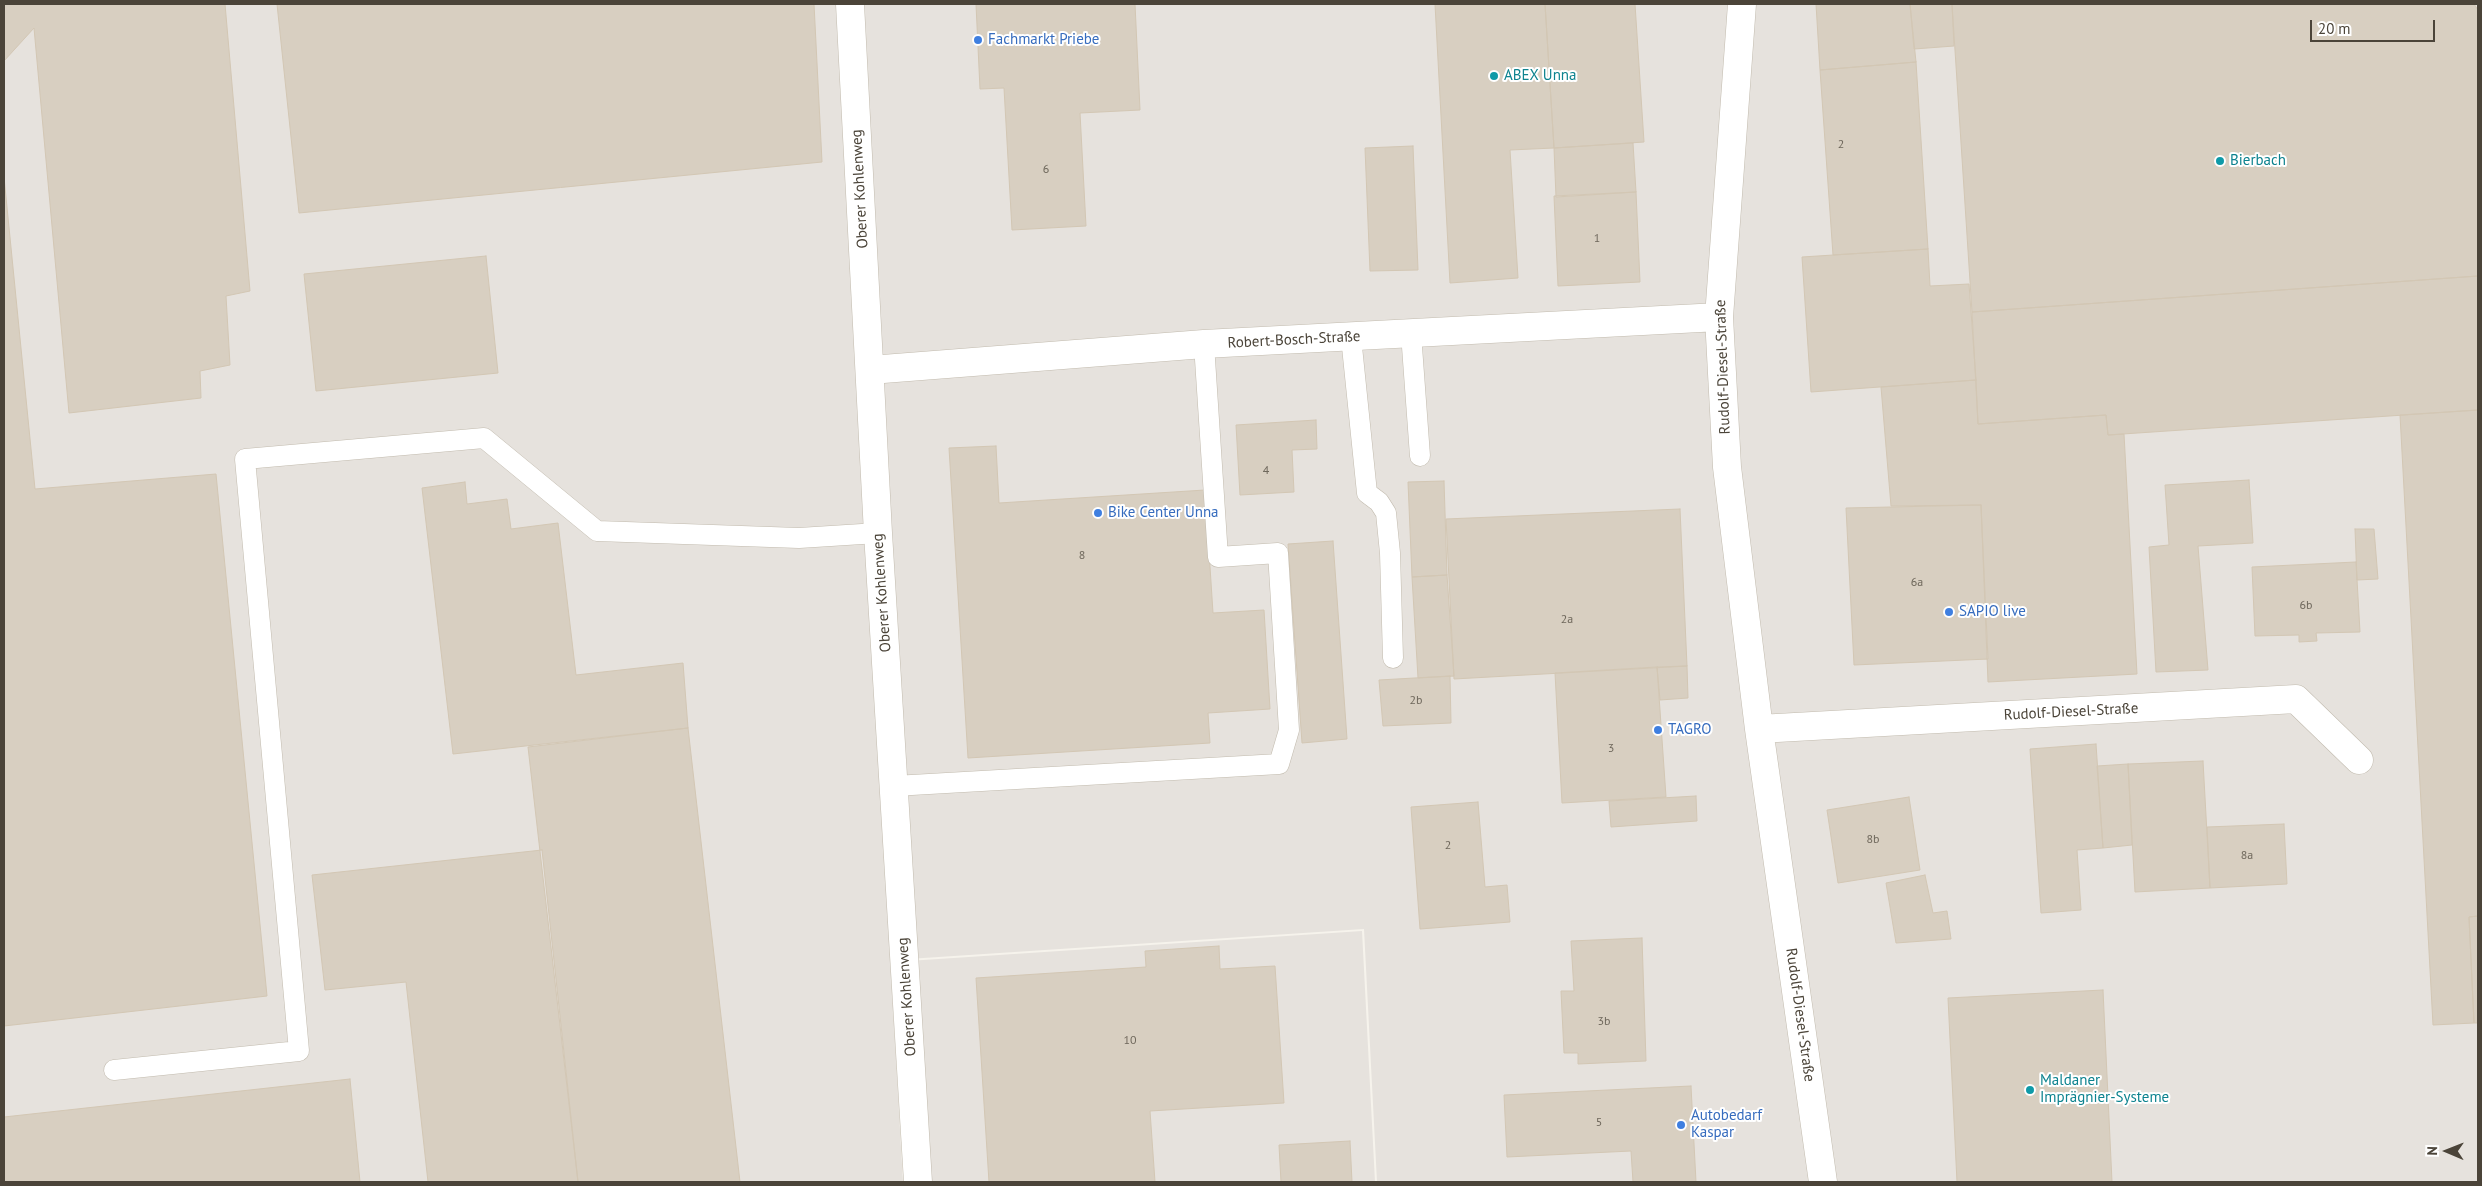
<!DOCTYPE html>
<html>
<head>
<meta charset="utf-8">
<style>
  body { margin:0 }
  #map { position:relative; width:2482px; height:1186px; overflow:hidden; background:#f6f3ec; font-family:"PT Sans",sans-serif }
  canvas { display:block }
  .frame { position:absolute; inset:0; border:5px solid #4b4439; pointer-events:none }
  .north { position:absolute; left:2422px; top:1126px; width:50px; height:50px; -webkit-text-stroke:4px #fff; paint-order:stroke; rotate:271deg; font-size:14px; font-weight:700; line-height:20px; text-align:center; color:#4b4439 }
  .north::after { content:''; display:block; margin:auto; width:18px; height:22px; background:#4b4439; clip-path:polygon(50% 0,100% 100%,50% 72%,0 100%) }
  .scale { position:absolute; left:2310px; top:20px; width:125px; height:22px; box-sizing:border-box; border:2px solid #4b4439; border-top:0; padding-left:6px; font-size:15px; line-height:18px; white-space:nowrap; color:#4b4439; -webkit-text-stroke:4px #fff; paint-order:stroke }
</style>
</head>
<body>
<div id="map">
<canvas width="2482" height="1186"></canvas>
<div class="frame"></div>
<div class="north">N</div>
<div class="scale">20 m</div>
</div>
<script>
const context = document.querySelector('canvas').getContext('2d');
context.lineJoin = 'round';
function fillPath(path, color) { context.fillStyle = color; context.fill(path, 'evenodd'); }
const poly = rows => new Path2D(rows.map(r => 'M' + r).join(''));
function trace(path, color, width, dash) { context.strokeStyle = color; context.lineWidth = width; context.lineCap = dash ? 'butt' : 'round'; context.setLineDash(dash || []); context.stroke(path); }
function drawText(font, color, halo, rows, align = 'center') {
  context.font = font + ' "PT Sans",sans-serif'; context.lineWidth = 4; context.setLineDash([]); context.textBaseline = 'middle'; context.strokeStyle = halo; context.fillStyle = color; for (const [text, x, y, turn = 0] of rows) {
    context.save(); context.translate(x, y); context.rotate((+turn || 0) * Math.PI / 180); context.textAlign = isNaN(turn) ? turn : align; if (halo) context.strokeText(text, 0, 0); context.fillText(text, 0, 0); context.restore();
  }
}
fillPath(poly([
  [4,4,836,4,903,1182,4,1182],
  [838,4,2478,4,2478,1182,1377,1182,1364,929,893,960],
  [1362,931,1375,1182,905,1182,893,962]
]), '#e6e2dd');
const building = poly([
  [4,4,225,4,250,291,226,296,230,365,200,371,201,398,69,413,34,28,4,61,4,4],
  [277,4,814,4,822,162,299,213,277,4],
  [976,4,1135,4,1140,110,1080,113,1086,226,1012,230,1004,88,980,89,976,4],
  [1435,4,1545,4,1554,148,1510,150,1518,278,1450,283,1435,4],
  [1545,4,1635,4,1644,142,1554,148,1545,4],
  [1816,4,1910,4,1916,62,1820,70,1816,4],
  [1910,4,1952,4,1954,46,1914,49,1910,4],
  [1952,4,2474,4,2478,10,2478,276,1972,312,1952,4],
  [1916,62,1928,249,1833,255,1820,70,1916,62],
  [1633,143,1636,192,1556,197,1554,148,1633,143],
  [1413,146,1418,270,1370,271,1365,148,1413,146],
  [4,177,35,489,216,474,267,996,4,1026,4,177],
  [1636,192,1640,282,1558,286,1554,196,1636,192],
  [1928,249,1930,286,1969,284,1976,380,1811,392,1802,257,1928,249],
  [486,256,498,373,316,391,304,274,486,256],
  [2478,276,2478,410,2108,435,2106,415,1978,424,1972,312,2478,276],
  [1976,380,1978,424,2106,415,2108,435,2124,434,2137,674,1988,682,1981,505,1891,506,1881,387,1976,380],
  [2478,410,2478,916,2469,917,2474,1023,2433,1025,2400,415,2478,410],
  [1316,420,1317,449,1292,450,1294,492,1240,495,1236,425,1316,420],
  [996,446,999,503,1205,490,1213,613,1264,610,1270,709,1208,713,1210,743,968,758,949,448,996,446],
  [2249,480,2253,543,2198,546,2208,670,2156,672,2149,547,2169,545,2165,485,2249,480],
  [1444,481,1447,575,1412,577,1408,482,1444,481],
  [465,482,467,504,507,499,511,529,558,523,576,675,683,663,688,728,453,754,422,488,465,482],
  [1981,505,1988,659,1854,665,1846,508,1981,505],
  [1680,509,1687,666,1454,679,1446,519,1680,509],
  [2355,529,2374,529,2378,579,2357,580,2355,529],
  [1333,541,1347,739,1302,743,1288,544,1333,541],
  [2356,562,2360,632,2316,633,2317,641,2299,642,2299,635,2255,636,2252,567,2356,562],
  [1447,575,1454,676,1418,678,1412,577,1447,575],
  [1687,666,1688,698,1660,700,1657,667,1687,666],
  [1657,667,1666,797,1562,803,1555,673,1657,667],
  [1450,676,1451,723,1383,726,1379,680,1450,676],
  [688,728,740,1182,578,1182,528,747,688,728],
  [2096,744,2103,848,2077,850,2081,910,2041,913,2030,749,2096,744],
  [2203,761,2210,888,2135,892,2128,764,2203,761],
  [2128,764,2132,845,2103,848,2097,766,2128,764],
  [1696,796,1697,821,1611,827,1609,801,1696,796],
  [1909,797,1920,870,1838,883,1827,810,1909,797],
  [1478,802,1485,887,1507,885,1510,922,1420,929,1411,807,1478,802],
  [2284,824,2287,884,2210,888,2207,827,2284,824],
  [542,850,578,1182,428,1182,406,982,325,990,312,875,542,850],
  [1925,875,1933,913,1947,911,1951,939,1896,943,1886,883,1925,875],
  [2478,916,2478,1023,2474,1023,2469,917,2478,916],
  [1642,938,1646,1061,1578,1064,1578,1053,1564,1053,1561,991,1574,991,1571,941,1642,938],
  [1219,946,1220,969,1275,966,1284,1103,1150,1111,1155,1182,989,1182,976,978,1146,967,1145,951,1219,946],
  [2103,990,2112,1182,1957,1182,1948,998,2103,990],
  [350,1079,360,1182,4,1182,4,1117,350,1079],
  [1691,1086,1696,1182,1633,1182,1631,1151,1507,1157,1504,1095,1691,1086],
  [1350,1141,1352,1182,1281,1182,1279,1145,1350,1141]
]);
fillPath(building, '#d8cfc1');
trace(building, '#d3c7b4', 1);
const service = poly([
  [1411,333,1420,456],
  [1351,337,1367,493,1379,502,1386,513,1390,553,1393,658],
  [894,786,1279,764,1289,730,1278,553,1218,557,1204,344],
  [114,1070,299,1051,245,459,484,438,597,531,799,538,878,533]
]);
const minor = poly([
  [850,4,878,533,918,1182],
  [1742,4,1719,317,1727,467,1759,729,1823,1182],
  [870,370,1204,344,1719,317],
  [1759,729,2296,699,2359,760]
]);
trace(service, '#c2bbae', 21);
trace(minor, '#c2bbae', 29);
trace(service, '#fff', 20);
trace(minor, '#fff', 28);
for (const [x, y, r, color] of [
  [978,40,5,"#3f7fe0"],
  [1494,76,5,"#0f9aa8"],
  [2220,161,5,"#0f9aa8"],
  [1098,513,5,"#3f7fe0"],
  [1949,612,5,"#3f7fe0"],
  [1658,730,5,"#3f7fe0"],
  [2030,1090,5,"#0f9aa8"],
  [1681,1125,5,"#3f7fe0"]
]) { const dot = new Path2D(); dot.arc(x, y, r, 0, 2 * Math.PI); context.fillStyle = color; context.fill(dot); trace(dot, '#fff', 2); }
drawText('12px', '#6e675b', null, [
  ["2",1841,145],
  ["6",1046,170],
  ["1",1597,239],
  ["4",1266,471],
  ["8",1082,556],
  ["6a",1917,583],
  ["6b",2306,606],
  ["2a",1567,620],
  ["2b",1416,701],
  ["3",1611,749],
  ["8b",1873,840],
  ["2",1448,846],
  ["8a",2247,856],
  ["3b",1604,1022],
  ["10",1130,1041],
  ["5",1599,1123]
]);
drawText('15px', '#366cbe', '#fff', [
  ["Fachmarkt Priebe",988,40],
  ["Bike Center Unna",1108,513],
  ["SAPIO live",1959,612],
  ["TAGRO",1668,730],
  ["Autobedarf",1691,1116],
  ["Kaspar",1691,1133]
], 'left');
drawText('15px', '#0d838f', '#fff', [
  ["ABEX Unna",1504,76],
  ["Bierbach",2230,161],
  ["Maldaner",2040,1081],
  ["Imprägnier-Systeme",2040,1098]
], 'left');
drawText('15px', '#4b4439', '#fff', [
  ["Oberer Kohlenweg",860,189,-93],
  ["Robert-Bosch-Straße",1294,340,-3],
  ["Rudolf-Diesel-Straße",1723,367,-92],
  ["Oberer Kohlenweg",882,593,-94],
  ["Rudolf-Diesel-Straße",2071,712,-3],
  ["Oberer Kohlenweg",907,997,-94],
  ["Rudolf-Diesel-Straße",1800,1015,82]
]);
</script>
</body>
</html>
